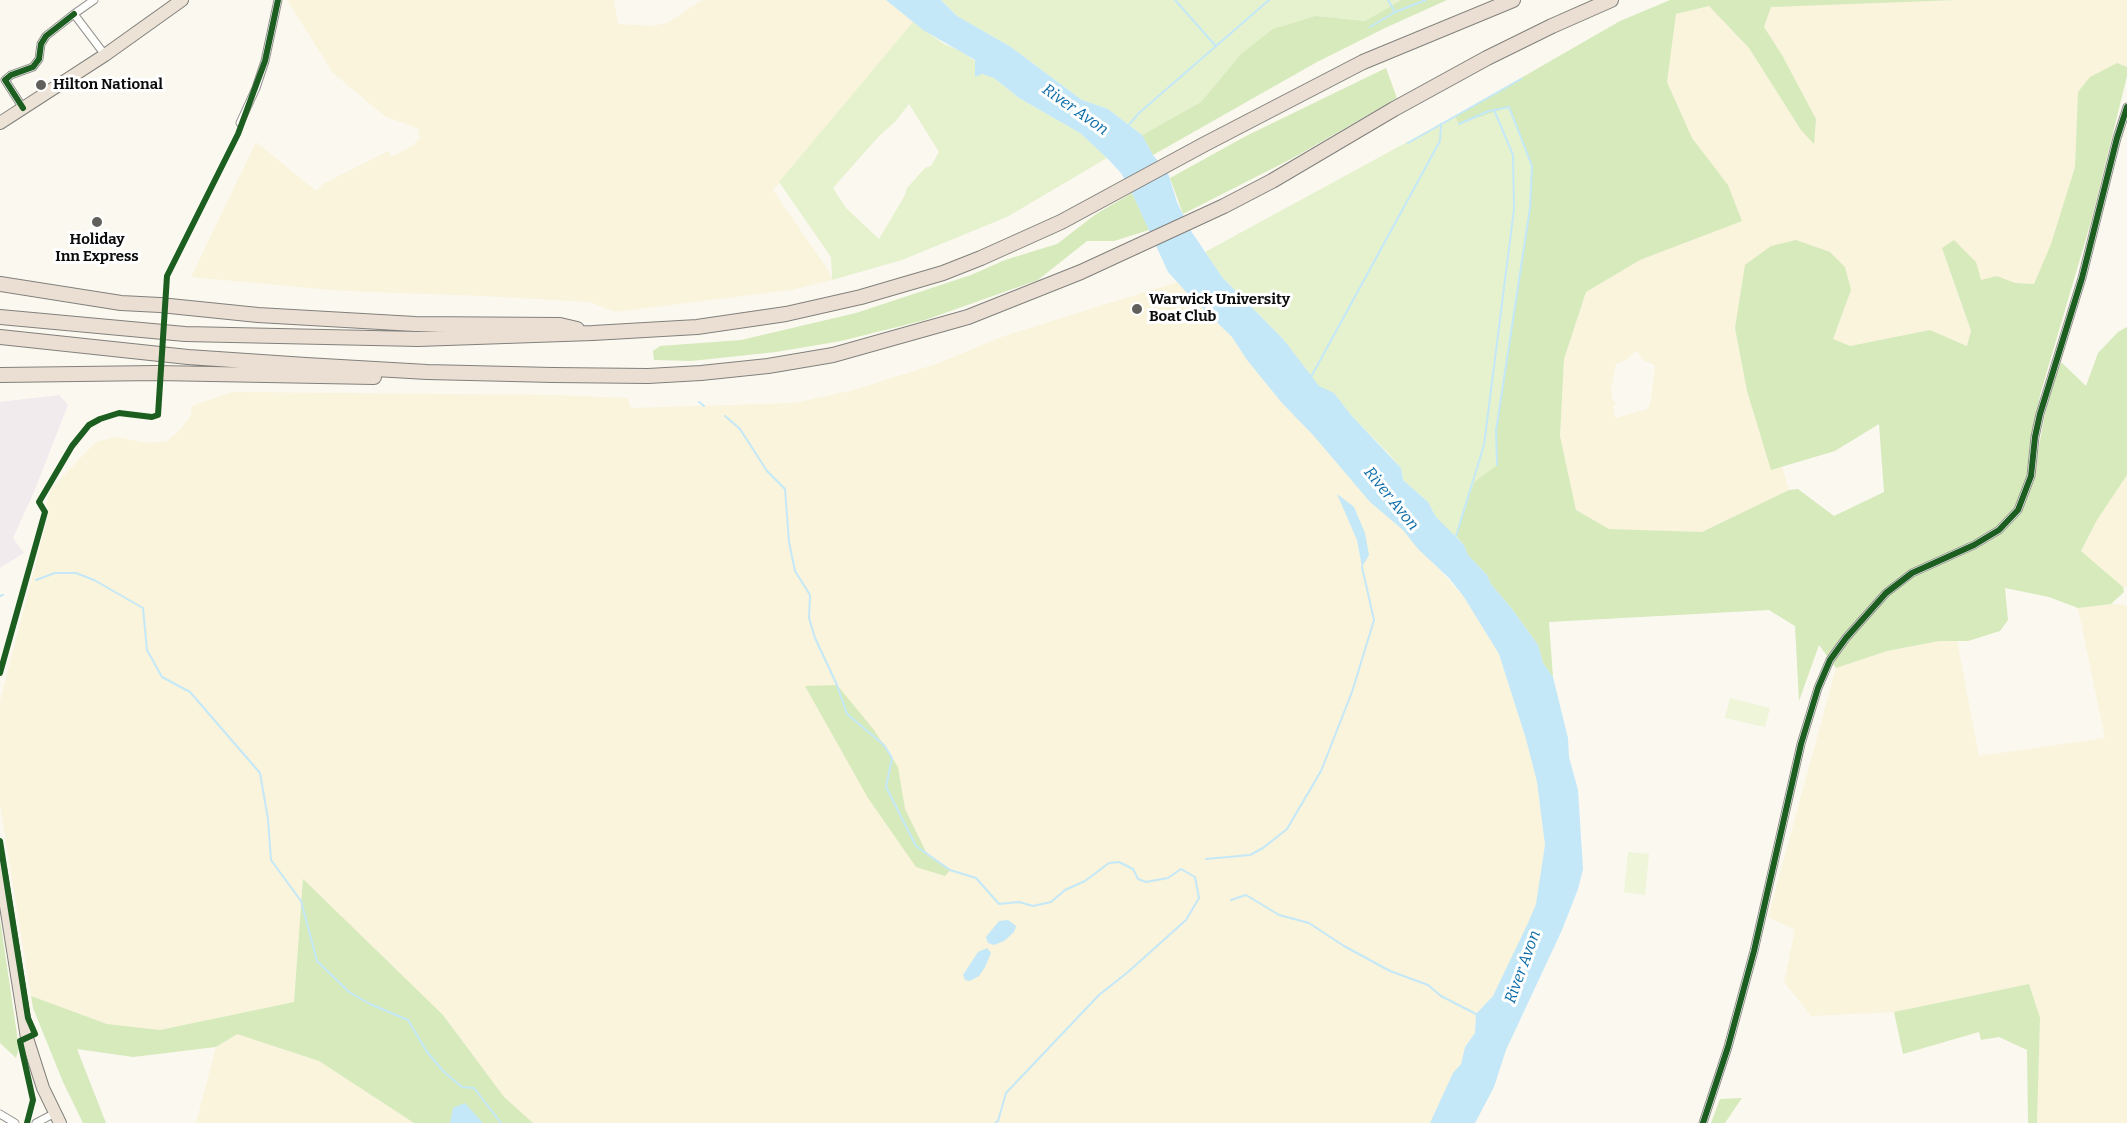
<!DOCTYPE html>
<html>
<head>
<meta charset="utf-8">
<style>
  body { margin:0 }
  canvas { display:block; background:#fbf8f0 }
</style>
</head>
<body>
<canvas width="2127" height="1123"></canvas>
<script>
const context = document.querySelector('canvas').getContext('2d');
context.lineJoin = 'round';
function fillPath(path, color) { context.fillStyle = color; context.fill(path, 'evenodd'); }
const poly = rows => new Path2D(rows.map(r => 'M' + r).join(''));
function trace(path, color, width, dash) { context.strokeStyle = color; context.lineWidth = width; context.lineCap = dash ? 'butt' : 'round'; context.setLineDash(dash || []); context.stroke(path); }
function drawText(font, color, halo, rows, align = 'center') {
  context.font = font + ' Bitter,serif'; context.lineWidth = 6; context.setLineDash([]); context.textBaseline = 'middle'; context.strokeStyle = halo; context.fillStyle = color; for (const [text, x, y, turn = 0] of rows) {
    context.save(); context.translate(x, y); context.rotate((+turn || 0) * Math.PI / 180); context.textAlign = isNaN(turn) ? turn : align; if (halo) context.strokeText(text, 0, 0); context.fillText(text, 0, 0); context.restore();
  }
}
fillPath(poly([
  [59,395,68,405,34,492,13,538,24,553,0,568,0,402]
]), '#f2ebee');
fillPath(poly([
  [287,0,614,0,618,24,653,26,669,22,702,0,886,0,913,22,773,190,828,270,832,280,791,290,615,312,590,302,484,296,344,291,191,277,256,142,316,191,323,184,388,151,391,157,412,146,420,138,418,128,386,117,333,73],
  [1957,0,2127,0,2127,67,2117,63,2078,92,2075,167,2051,244,2034,284,2015,283,1997,276,1981,281,1942,248,1971,332,1968,346,1930,330,1850,346,1833,339,1851,290,1735,328,1747,391,1759,431,1772,469,1782,466,1789,490,1702,532,1609,529,1576,510,1560,436,1564,359,1586,292,1640,260,1742,221,1728,185,1692,138,1667,82,1676,14,1709,6,1749,48,1801,130,1814,143,1816,119,1782,55,1764,27,1771,6],
  [1635,352,1639,352,1640,357,1643,360,1655,365,1651,400,1648,409,1615,418,1613,406,1616,403,1612,399,1611,389,1616,364,1626,360],
  [1177,282,1232,337,1247,360,1282,403,1313,435,1370,502,1403,530,1464,597,1499,654,1526,739,1537,782,1545,845,1536,904,1520,942,1493,996,1476,1014,1475,1033,1465,1047,1461,1064,1453,1074,1430,1123,533,1123,504,1097,443,1015,303,880,294,1002,160,1030,107,1024,31,996,0,805,0,701,49,512,46,504,52,487,96,442,117,437,147,443,167,441,179,431,191,415,192,406,232,392,555,395,628,398,631,408,795,403,854,390,936,364,1004,336],
  [2127,475,2127,587,2123,587,2081,551,2097,520],
  [2111,604,2127,605,2127,1123,2037,1123,2040,1018,2029,984,1894,1012,1811,1016,1784,982,1795,930,1768,917,1836,668,1887,651,1939,641,1957,641,1979,756,2105,738,2078,608],
  [237,1034,319,1061,414,1123,196,1123,216,1047]
]), '#f9f4db');
fillPath(poly([
  [941,0,1401,0,1365,21,1316,16,1241,54,1201,102,1142,135,1108,109,1082,100,1011,47,957,16],
  [913,22,944,44,960,51,975,61,982,74,994,78,1019,98,1080,133,1107,158,1007,217,902,260,832,280,831,257,779,182],
  [909,104,939,152,931,166,925,168,907,188,905,195,879,239,846,208,833,188,879,136,895,122],
  [1509,107,1532,166,1530,208,1496,431,1497,465,1474,482,1456,536,1450,533,1436,517,1428,502,1403,480,1401,468,1389,454,1351,415,1334,393,1319,387,1284,340,1222,277,1205,252,1455,116,1459,124,1489,111]
]), '#e6f2ce');
fillPath(poly([
  [1401,0,1447,0,1385,28,1317,62,1153,155,1142,135,1201,102,1241,54,1273,29,1316,16,1365,21],
  [1670,0,1957,0,1771,7,1764,27,1782,55,1816,119,1814,144,1801,130,1749,48,1709,6,1676,14,1667,82,1692,138,1728,185,1742,221,1640,260,1586,292,1564,359,1560,436,1576,510,1609,529,1702,532,1789,490,1798,489,1834,516,1884,492,1879,424,1835,451,1771,470,1747,391,1735,328,1745,265,1771,246,1796,240,1830,252,1845,267,1851,290,1833,339,1850,346,1930,330,1967,346,1971,331,1942,248,1954,240,1976,262,1981,280,1997,276,2015,283,2034,284,2051,244,2075,167,2078,92,2090,77,2117,63,2127,67,2127,76,2092,218,2040,395,2031,450,2038,451,2049,393,2061,362,2086,386,2098,353,2118,332,2127,327,2127,475,2097,520,2081,551,2123,587,2124,592,2111,604,2078,608,2049,597,2005,588,2008,620,2000,631,1968,641,1939,641,1887,651,1836,668,1819,645,1799,701,1795,626,1769,610,1549,622,1553,677,1543,663,1538,645,1512,609,1491,584,1487,575,1468,555,1464,545,1456,536,1474,482,1497,465,1496,431,1530,209,1532,166,1509,107,1459,124,1455,116,1620,21],
  [1386,68,1397,98,1293,158,1183,214,1170,178,1246,136],
  [1132,193,1149,230,1114,241,1087,241,1038,280,925,320,841,341,776,352,691,361,654,360,653,351,660,346,741,340,856,313,971,275,1005,260,1057,244,1096,214],
  [837,685,874,730,898,767,905,809,928,856,950,870,945,876,916,867,868,798,805,686],
  [303,879,443,1015,504,1097,533,1123,414,1123,319,1061,237,1034,216,1047,133,1057,77,1049,106,1123,83,1123,63,1082,33,1008,31,996,107,1024,160,1030,294,1002],
  [0,919,19,1048,16,1058,0,1043],
  [2029,984,2040,1018,2037,1123,2028,1123,2027,1050,1999,1037,1981,1040,1979,1032,1903,1054,1894,1012],
  [1742,1098,1725,1123,1711,1123,1720,1099]
]), '#d6eabc');
fillPath(poly([
  [1730,698,1770,708,1765,727,1725,718],
  [1628,852,1649,854,1645,895,1624,892]
]), '#eff5d8');
fillPath(poly([
  [886,0,941,0,957,16,1011,47,1082,100,1108,109,1142,135,1153,155,1168,173,1177,202,1191,231,1222,277,1284,340,1319,386,1334,393,1351,415,1401,468,1403,480,1428,502,1436,517,1464,545,1468,555,1487,575,1491,584,1512,609,1538,645,1543,663,1553,677,1568,738,1569,757,1578,790,1583,869,1578,889,1562,930,1506,1050,1494,1087,1475,1123,1430,1123,1453,1073,1461,1064,1465,1047,1475,1033,1476,1014,1493,996,1528,923,1536,904,1545,845,1537,782,1526,739,1499,654,1464,597,1449,578,1418,549,1403,530,1370,502,1313,435,1282,403,1247,360,1232,337,1189,295,1168,272,1132,193,1121,173,1107,158,1080,133,1019,98,994,78,982,74,975,77,975,60,923,30],
  [1337,494,1354,507,1365,533,1369,555,1362,567,1357,540],
  [1008,920,1016,926,1014,932,1004,941,994,945,988,943,986,937,999,921],
  [987,948,991,953,985,967,979,976,970,981,965,980,963,975,978,952],
  [465,1103,483,1123,450,1123,453,1108]
]), '#c4e8f8');
trace(poly([
  [1175,0,1215,45],
  [1388,0,1395,12],
  [1370,27,1395,12,1426,0],
  [1459,124,1489,111,1509,107,1532,166,1530,208,1496,431,1497,465],
  [1128,126,1139,113,1269,0],
  [1408,143,1521,79],
  [1311,377,1440,141,1441,124],
  [699,402,704,406],
  [725,416,740,429,767,471,785,489,789,542,795,571,810,595,809,618,815,638,837,685,847,714,884,745,892,758,886,787,916,846,950,870,976,878,999,904,1019,902,1033,906,1051,902,1065,890,1085,881,1109,863,1119,862,1133,869,1138,879,1146,882,1168,878,1181,869,1195,877,1199,898,1186,920,1128,972,1099,995,1006,1093,998,1121,995,1123],
  [1456,536,1484,445,1514,209,1513,155,1494,110],
  [36,580,55,573,76,573,94,580,143,608,147,650,162,677,190,692,260,773,268,819,271,860,301,901,317,961,349,992,370,1004,408,1020,427,1052,444,1072,462,1087,474,1088,501,1123],
  [0,596,3,595],
  [1206,859,1250,855,1263,848,1287,829,1321,771,1352,692,1374,620,1362,567],
  [1231,900,1246,895,1279,915,1309,923,1344,946,1390,971,1428,985,1441,996,1476,1014]
]), '#c4e8f8', 2);
const minor = poly([
  [94,0,74,14,105,55],
  [23,108,5,80,11,75,33,67,39,59,41,44,46,36,74,14],
  [240,123,256,88,265,61,278,0],
  [0,1114,15,1123],
  [36,1123,55,1113],
  [1703,1123,1728,1047,1754,951,1801,744,1818,688,1830,660,1846,638,1886,593,1912,573,1974,545,1999,530,2018,510,2031,476,2035,437,2040,414,2082,278,2117,138,2127,107]
]);
const trunk = poly([
  [0,123,105,55,182,0],
  [0,868,27,1038,43,1088,60,1123]
]);
const motorway = poly([
  [0,284,121,303,160,305,258,315,415,324,560,325,577,329],
  [0,317,185,334,418,339,593,333,697,327,786,314,861,297,943,273,981,258,1061,222,1205,144,1363,62,1513,0],
  [0,337,188,357,306,365,427,372,553,375,648,376,701,373,768,366,833,355,968,317,1081,272,1224,206,1272,181,1394,109,1487,58,1552,26,1611,0],
  [0,375,157,373,374,377]
]);
trace(minor, '#94938f', 9);
trace(trunk, '#81807c', 14);
trace(motorway, '#81807c', 16);
trace(minor, '#fefefd', 7);
trace(trunk, '#ece2d5', 12);
trace(motorway, '#ebded3', 14);
trace(poly([
  [23,108,5,80,11,75,33,67,39,59,41,44,46,36,74,14],
  [0,673,45,512,39,502,72,446,89,425,100,419,119,413,152,417,158,415,167,276,238,134,265,61,278,0],
  [0,841,28,1018,35,1034,20,1041,33,1100,27,1123],
  [1703,1123,1728,1047,1754,951,1801,744,1818,688,1830,660,1846,638,1886,593,1912,573,1974,545,1999,530,2018,510,2031,476,2035,437,2040,414,2082,278,2117,138,2127,107]
]), '#1b5e20', 6);
for (const [x, y, r, color] of [
  [41,85,6,"#605f5c"],
  [97,222,6,"#605f5c"],
  [1137,309,6,"#605f5c"]
]) { const dot = new Path2D(); dot.arc(x, y, r, 0, 2 * Math.PI); context.fillStyle = color; context.fill(dot); trace(dot, '#fff', 2); }
drawText('bold 15px', '#0d0d0d', '#fff', [
  ["Hilton National",53,85],
  ["Holiday",97,240,"center"],
  ["Inn Express",97,257,"center"],
  ["Warwick University",1149,300],
  ["Boat Club",1149,317]
], 'left');
drawText('italic 16px', '#0c6ca8', '#fff', [
  ["River Avon",1075,110,35],
  ["River Avon",1391,499,51],
  ["River Avon",1523,967,-70]
]);
</script>
</body>
</html>
